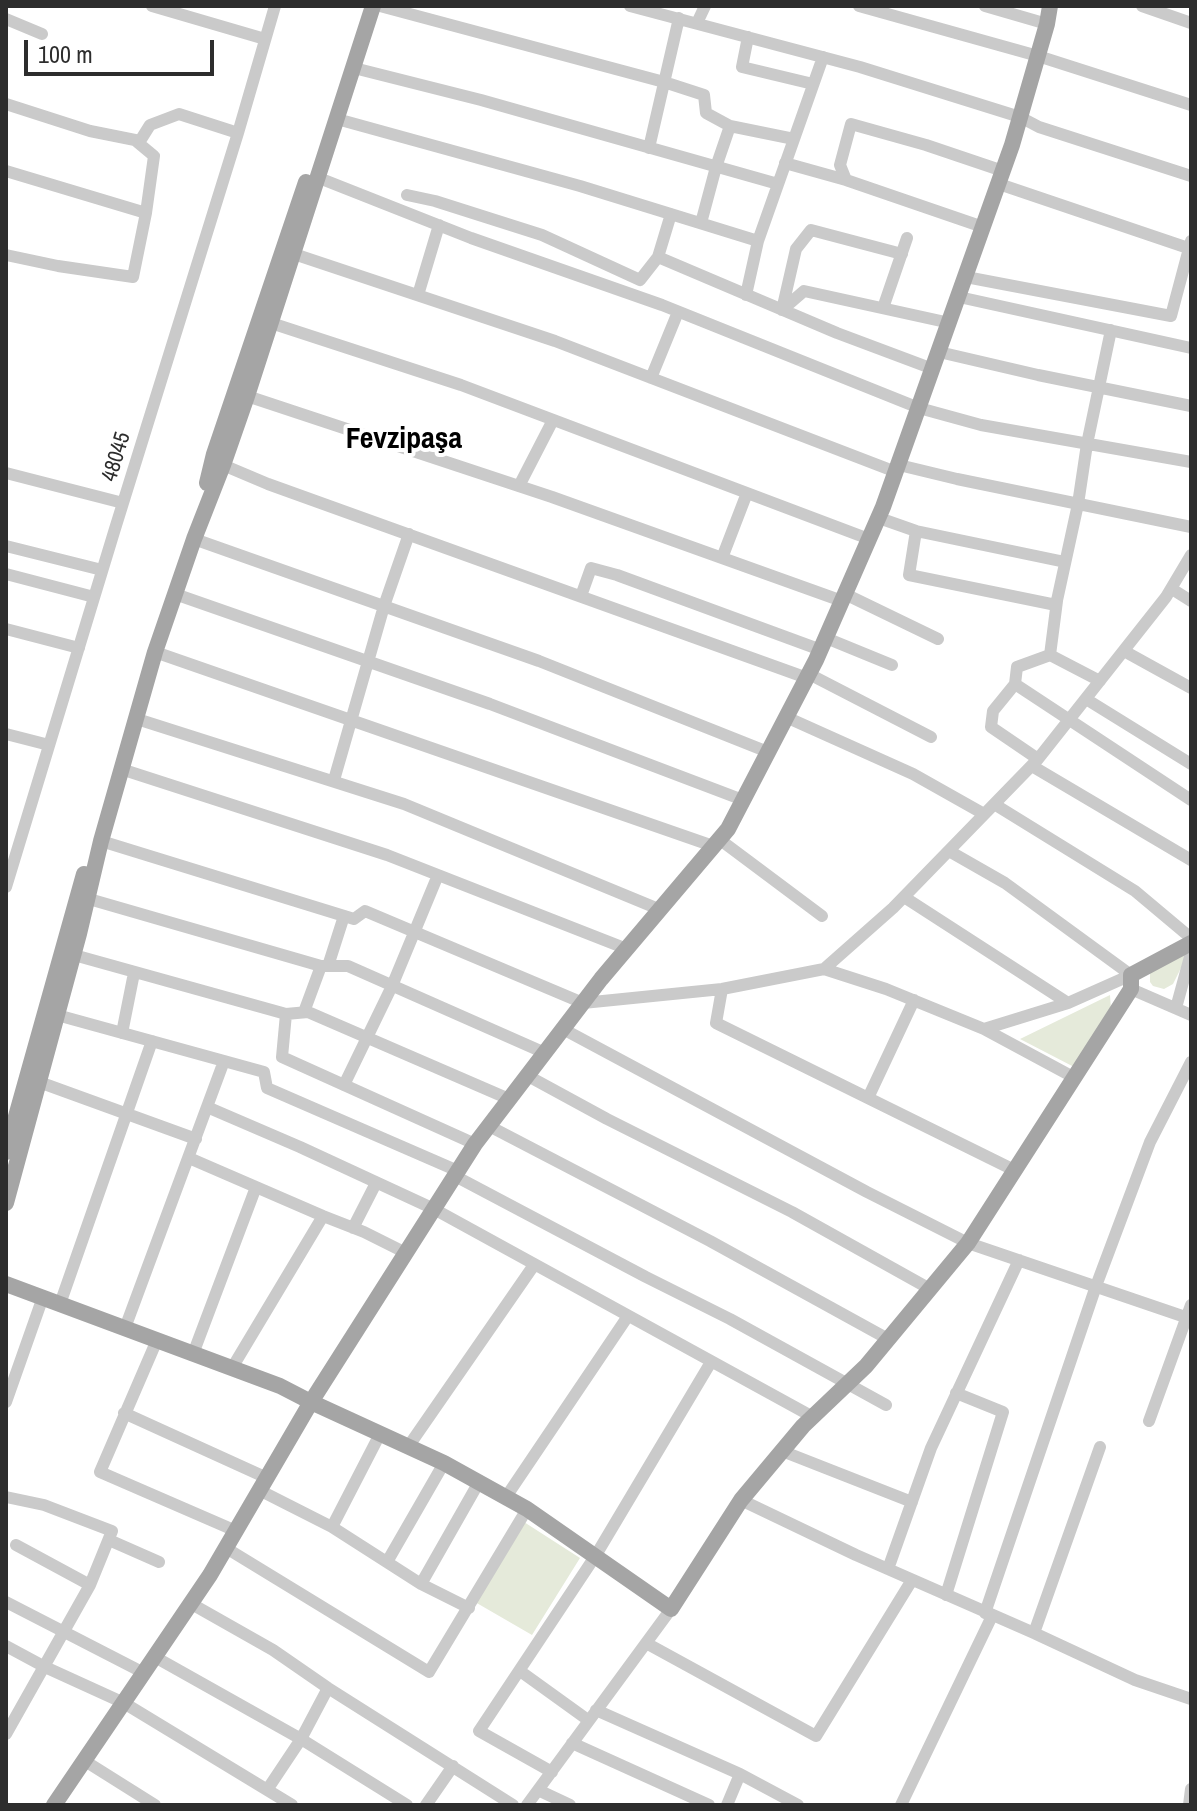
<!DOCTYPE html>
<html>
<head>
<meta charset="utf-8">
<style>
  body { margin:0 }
  #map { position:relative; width:1197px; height:1811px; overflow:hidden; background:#fff; font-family:"Archivo Narrow",sans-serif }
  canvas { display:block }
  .frame { position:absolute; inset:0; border:8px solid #2d2d2d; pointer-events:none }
  .scale { position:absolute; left:24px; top:40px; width:190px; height:36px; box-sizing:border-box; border:4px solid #2d2d2d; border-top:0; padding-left:10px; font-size:24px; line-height:28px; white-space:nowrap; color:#2d2d2d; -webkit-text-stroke:6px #fff; paint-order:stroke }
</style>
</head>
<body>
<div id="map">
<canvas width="1197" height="1811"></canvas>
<div class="frame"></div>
<div class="scale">100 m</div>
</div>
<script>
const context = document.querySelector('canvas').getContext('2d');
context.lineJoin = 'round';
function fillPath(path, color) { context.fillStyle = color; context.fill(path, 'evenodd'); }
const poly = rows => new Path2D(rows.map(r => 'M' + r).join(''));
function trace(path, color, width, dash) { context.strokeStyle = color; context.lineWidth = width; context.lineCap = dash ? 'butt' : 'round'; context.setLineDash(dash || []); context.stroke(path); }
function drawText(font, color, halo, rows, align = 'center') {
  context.font = font + ' "Archivo Narrow",sans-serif'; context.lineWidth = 8; context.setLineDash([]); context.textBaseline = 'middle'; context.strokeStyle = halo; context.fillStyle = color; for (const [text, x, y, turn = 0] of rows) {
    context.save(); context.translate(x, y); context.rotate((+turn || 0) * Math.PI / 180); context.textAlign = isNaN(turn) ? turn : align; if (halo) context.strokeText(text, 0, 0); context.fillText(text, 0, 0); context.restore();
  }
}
fillPath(poly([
  [1184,953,1187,956,1173,984,1164,989,1153,986,1150,982,1150,972],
  [1110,995,1111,1010,1076,1068,1020,1039],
  [524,1522,580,1558,532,1635,475,1602]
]), '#e5eada');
trace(poly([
  [152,6,265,39],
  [380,6,664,82,704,95,706,113,730,126,794,139],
  [630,6,860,67,1020,117,1039,127,1191,176],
  [859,6,1038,56,1191,105],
  [985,6,1047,24],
  [1142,6,1191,23],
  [6,19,42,34],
  [697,23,705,6],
  [748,37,742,67,813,84],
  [354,68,481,100,778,184],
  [6,104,90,131,140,141,150,125,179,114,238,133],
  [337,119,580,186,758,241],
  [649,148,679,18],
  [785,163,846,180,983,227],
  [6,171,146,213],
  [319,178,471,238,662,305,919,408,981,425,1191,462],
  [846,180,840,165,851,124,926,145,1003,171],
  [999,184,1191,249],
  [407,195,435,201,542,235,640,280,658,257,671,214],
  [701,223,716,167,730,126],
  [294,254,555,341,896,472],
  [6,255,58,266,133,277,146,213,154,156,136,141],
  [658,257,837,333,933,369],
  [966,277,1171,316,1191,241],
  [418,295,439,225],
  [746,295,758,241,823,57],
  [959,297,1191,348],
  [883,308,907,238],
  [782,310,796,249,811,230,902,254],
  [782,310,804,291,950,323],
  [271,323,461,385,869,539],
  [939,352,1038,375,1191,406],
  [651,378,678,312],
  [247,396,552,497,842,601],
  [223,465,268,484,807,678],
  [899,465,957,479,1191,527],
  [6,473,123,503],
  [519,486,553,420],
  [879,518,916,531,1065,562],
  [916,531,909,575,1056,605,1078,504,1087,444,1111,330],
  [194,539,539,661,768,752],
  [6,546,102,570],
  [722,558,747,493],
  [6,574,94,597],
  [1172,589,1191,601],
  [175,594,490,704,743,800],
  [845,594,938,639],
  [581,596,591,568,617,575,821,650],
  [1057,601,1050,655,1100,681],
  [6,629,79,648],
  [826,638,892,665],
  [1124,651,1191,688],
  [155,652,713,846],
  [809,674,931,737],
  [1015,684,1191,800],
  [1086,699,1191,764],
  [786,717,913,774,984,814],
  [137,719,404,804,661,910],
  [6,734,49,745],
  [1038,759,991,727,993,711,1015,684,1017,667,1050,655],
  [1032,766,1191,860],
  [121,769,387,855,627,949],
  [334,780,384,606,409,534],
  [994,804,1135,891,1191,938],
  [719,839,822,916],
  [101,841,354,919,365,911,583,1003,722,989,824,969,893,908,1038,759,1166,597,1191,555],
  [6,887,114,532,238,133,275,6],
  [904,897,1068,1003],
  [89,899,321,966,348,966,545,1053],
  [74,955,286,1014,308,1012,509,1099],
  [328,966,344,916],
  [824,969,886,989,984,1029,1068,1003,1131,975,1005,883,949,851],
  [722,989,716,1023,1016,1171],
  [1131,989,1191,1015],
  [1176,1008,1191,953],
  [304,1012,321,966],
  [286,1014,282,1057,475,1144],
  [57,1015,264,1072,267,1088,458,1171],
  [563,1029,867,1192,968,1243,1191,1319],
  [984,1029,1075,1078],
  [122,1033,134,973],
  [528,1076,607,1119,792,1212,930,1289],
  [39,1082,196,1139],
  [344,1085,392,986,438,875],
  [868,1098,914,1000],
  [207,1107,300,1147,434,1209,813,1417],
  [489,1126,710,1241,888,1339],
  [189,1158,323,1216,364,1232,406,1253],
  [455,1176,646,1277,730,1319,886,1405],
  [353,1228,376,1183],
  [60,1304,152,1041],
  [125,1328,224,1061],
  [157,1340,100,1472,236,1531],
  [193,1354,256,1187],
  [232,1368,323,1216],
  [6,1402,43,1297],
  [124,1413,267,1478],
  [1149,1421,1191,1305],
  [408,1447,534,1265],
  [782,1451,912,1502],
  [259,1490,332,1527,421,1584,469,1608],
  [6,1497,44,1505,112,1531,90,1585,6,1734],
  [506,1497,628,1316],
  [741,1500,856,1555,1034,1633,1135,1680,1191,1699],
  [332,1527,380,1434],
  [109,1540,159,1562],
  [16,1545,90,1585],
  [226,1548,429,1672,527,1509],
  [387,1562,444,1463],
  [888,1569,931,1448,1019,1260],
  [421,1584,479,1482],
  [946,1595,1003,1412,956,1393],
  [6,1602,144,1673],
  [190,1603,273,1650,328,1688,513,1805],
  [985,1613,1096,1286,1150,1142,1191,1062],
  [1034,1633,1100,1447],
  [646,1643,816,1736,912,1580],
  [6,1646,45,1667,124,1703,292,1805],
  [155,1657,301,1739,407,1805],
  [520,1671,588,1720],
  [596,1710,740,1774,798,1805],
  [572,1743,709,1805],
  [85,1761,155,1805],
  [552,1772,479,1731,596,1555,711,1362],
  [267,1790,301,1739,328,1688],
  [538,1790,570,1805],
  [426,1805,453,1766],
  [527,1805,671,1609],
  [727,1805,740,1774],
  [901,1805,992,1616],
  [1189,1805,1191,1789]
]), '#cacaca', 12);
trace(poly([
  [207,483,214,454,306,182],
  [6,1152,84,874],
  [6,1203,79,934,101,841,155,652,194,539,223,465,247,396,373,6],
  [6,1284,280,1386,311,1402,444,1463,527,1509,671,1609,741,1500,803,1426,866,1366,968,1243,1131,989,1131,975,1191,943],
  [54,1805,210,1575,311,1402,475,1144,601,979,728,829,816,660,883,507,1012,145,1047,24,1050,6]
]), '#a5a5a5', 16);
drawText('22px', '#2d2d2d', '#fff', [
  ["48045",117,457,-73]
]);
drawText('bold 30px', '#000', '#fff', [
  ["Fevzipaşa",404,440]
]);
</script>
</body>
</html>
